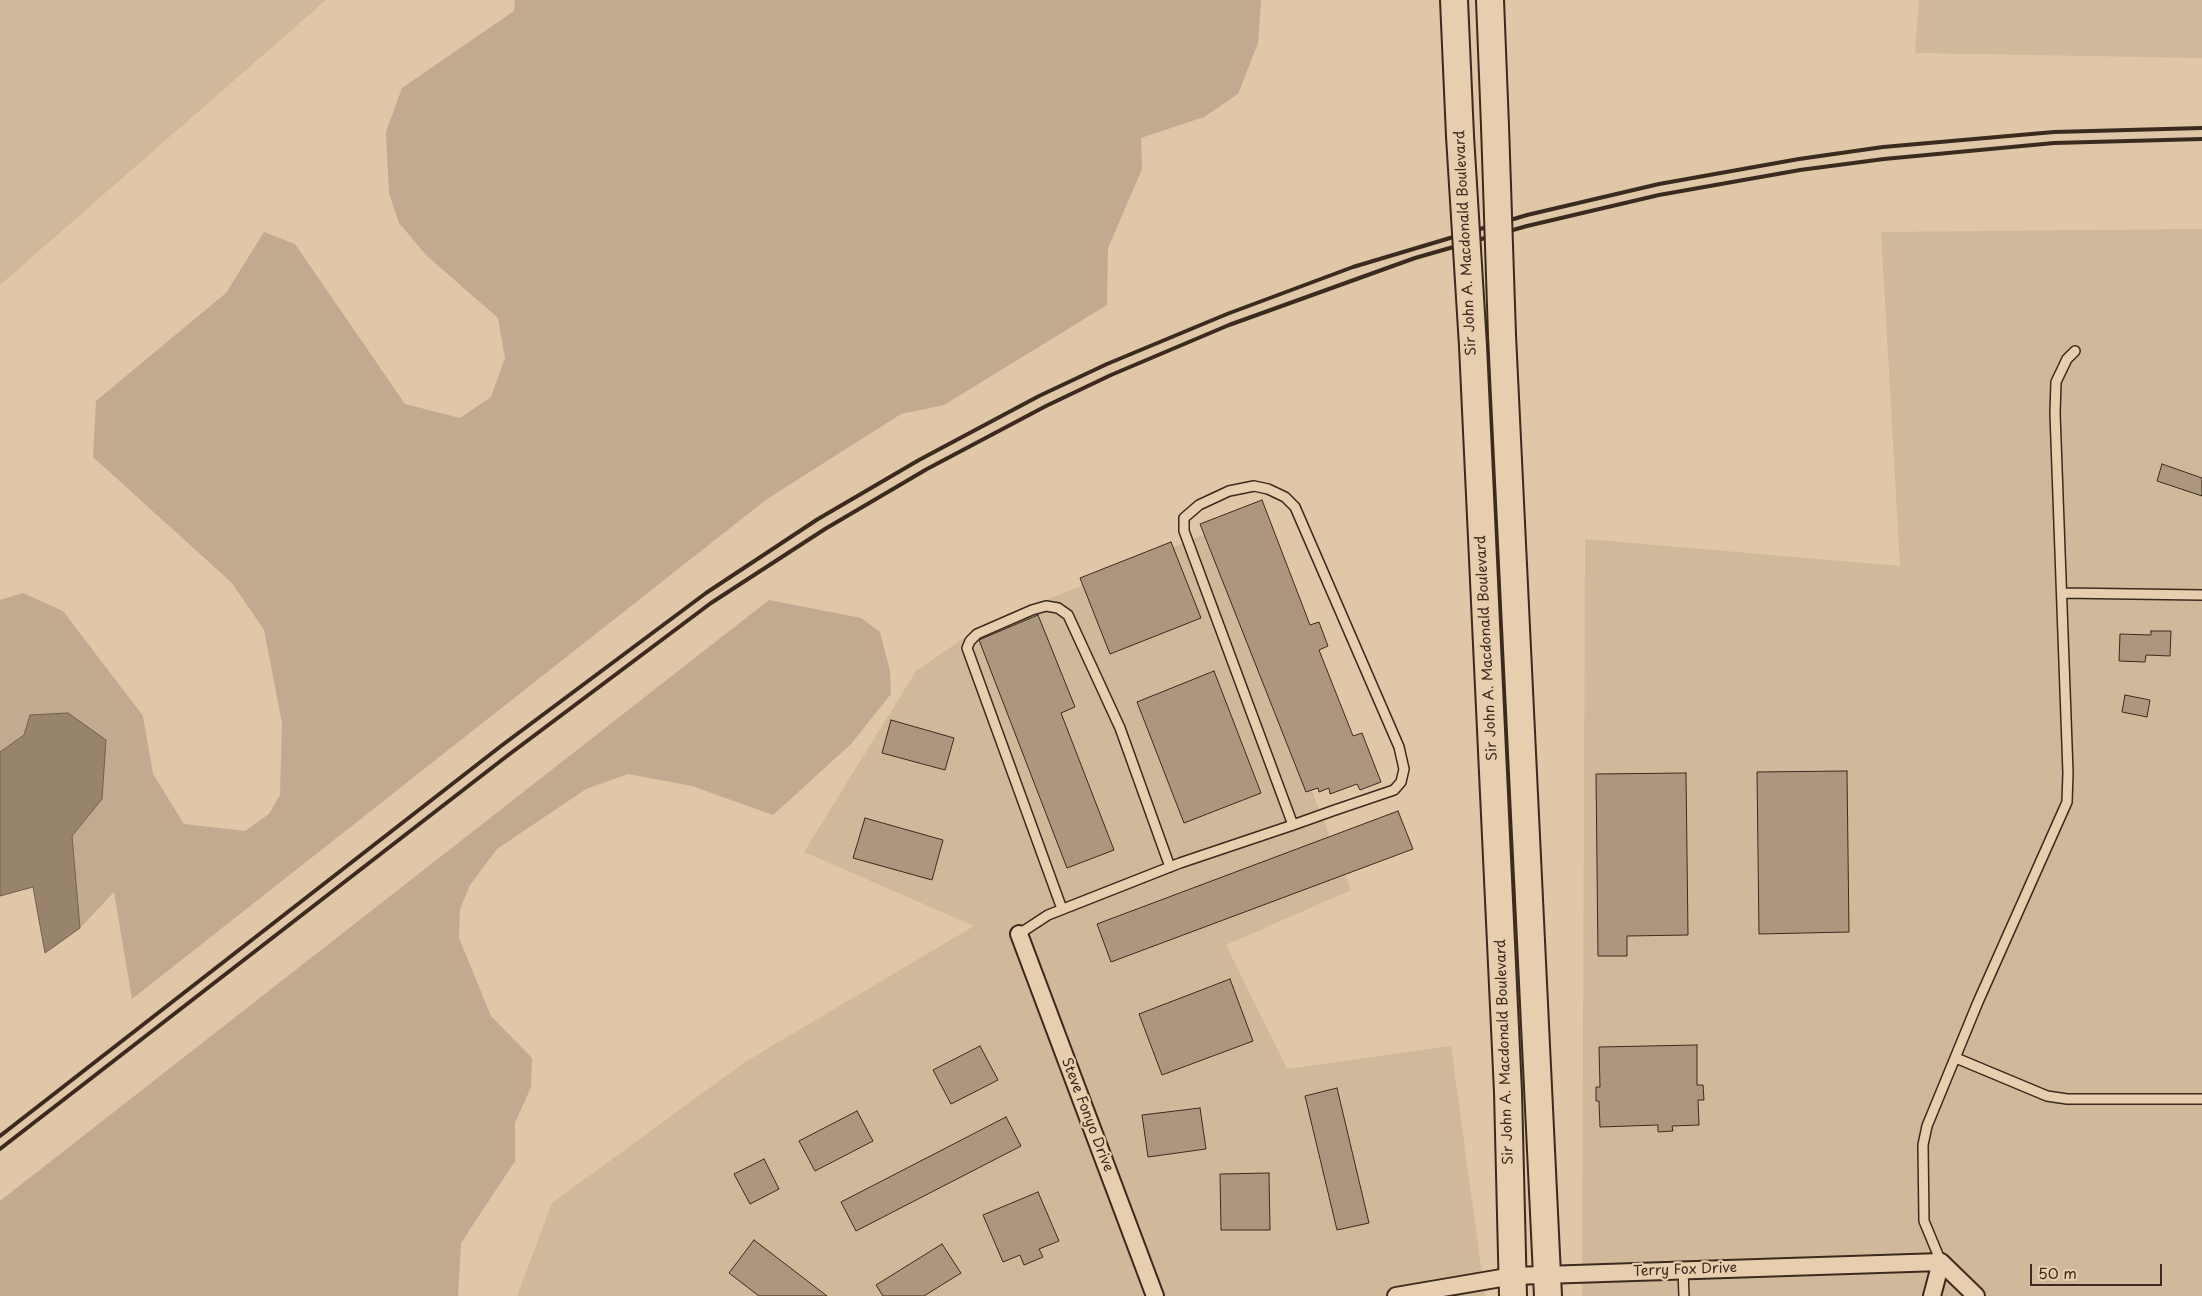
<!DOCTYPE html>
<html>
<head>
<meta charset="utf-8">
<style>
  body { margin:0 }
  #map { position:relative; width:2202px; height:1296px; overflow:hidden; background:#dfc7a8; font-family:"Playpen Sans",sans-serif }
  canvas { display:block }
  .scale { position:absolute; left:2030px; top:1264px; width:132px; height:22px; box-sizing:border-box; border:2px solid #3b2a1e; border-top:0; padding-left:6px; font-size:15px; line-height:18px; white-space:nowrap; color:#3b2a1e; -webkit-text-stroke:4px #e6ceae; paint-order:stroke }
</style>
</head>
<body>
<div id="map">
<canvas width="2202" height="1296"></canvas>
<div class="scale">50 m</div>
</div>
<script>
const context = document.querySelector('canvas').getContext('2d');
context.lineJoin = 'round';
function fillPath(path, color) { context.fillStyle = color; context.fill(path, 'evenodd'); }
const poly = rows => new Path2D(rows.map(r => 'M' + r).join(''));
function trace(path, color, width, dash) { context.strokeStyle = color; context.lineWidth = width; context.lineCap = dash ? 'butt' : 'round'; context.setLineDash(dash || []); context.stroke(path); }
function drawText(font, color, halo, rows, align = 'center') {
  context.font = font + ' "Playpen Sans",sans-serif'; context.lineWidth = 4.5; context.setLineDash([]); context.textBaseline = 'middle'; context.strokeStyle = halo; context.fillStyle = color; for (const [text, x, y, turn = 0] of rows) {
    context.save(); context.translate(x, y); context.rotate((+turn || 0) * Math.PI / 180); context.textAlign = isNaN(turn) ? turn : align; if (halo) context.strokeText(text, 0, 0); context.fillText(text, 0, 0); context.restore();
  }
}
fillPath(poly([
  [0,0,326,0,0,285],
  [1919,0,2202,0,2202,58,1915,53],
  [2202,229,2202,1296,1582,1296,1585,539,1900,566,1881,232],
  [1210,532,1351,890,1226,945,1287,1069,1451,1046,1485,1296,517,1296,552,1203,745,1062,974,926,804,852,916,671,977,629]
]), '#d0b99b');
fillPath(poly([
  [515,0,1261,0,1258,43,1238,94,1204,117,1141,138,1142,169,1108,248,1107,305,944,405,901,414,767,499,132,999,114,892,80,928,72,836,102,799,24,735,0,752,0,600,23,593,63,611,143,716,153,774,184,824,245,831,269,814,280,795,282,723,264,630,232,583,93,457,96,401,226,293,264,232,295,244,405,404,460,418,491,397,505,358,498,318,427,256,399,223,389,193,386,132,402,88,514,11],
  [769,600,861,618,880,632,890,671,891,694,851,744,773,815,692,786,628,774,586,789,497,849,470,885,460,909,459,938,491,1016,532,1058,531,1087,515,1123,515,1161,461,1243,458,1296,0,1296,0,1201]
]), '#c1aa8f');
const water = poly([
  [68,713,106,740,102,799,72,836,80,928,45,953,33,887,0,896,0,752,24,735,30,715,68,713]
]);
fillPath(water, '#98836c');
trace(water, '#735f4d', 1);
const building = poly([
  [2162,464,2202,478,2202,496,2157,481,2162,464],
  [1262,500,1310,625,1319,622,1328,646,1319,650,1353,736,1362,733,1381,782,1360,790,1357,784,1330,794,1329,788,1319,792,1318,788,1306,792,1200,524,1262,500],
  [1171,542,1201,618,1110,654,1080,578,1171,542],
  [1038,615,1075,707,1061,713,1114,850,1067,868,979,640,1038,615],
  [2151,631,2171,631,2170,656,2146,655,2145,662,2119,661,2120,634,2151,635,2151,631],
  [1214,671,1261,793,1184,823,1137,702,1214,671],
  [2125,695,2150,700,2147,717,2122,712,2125,695],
  [891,720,954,738,945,770,882,753,891,720],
  [1847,771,1849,932,1759,934,1757,772,1847,771],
  [1686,773,1688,935,1627,936,1627,956,1598,956,1596,774,1686,773],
  [1398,811,1413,849,1111,962,1097,924,1398,811],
  [865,818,943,840,932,880,853,858,865,818],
  [1230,979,1253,1041,1162,1075,1139,1014,1230,979],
  [1697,1045,1697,1085,1703,1085,1704,1100,1698,1100,1699,1125,1672,1126,1673,1131,1658,1132,1658,1125,1600,1127,1599,1101,1596,1101,1596,1087,1600,1087,1599,1047,1697,1045],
  [980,1046,998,1080,951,1104,933,1070,980,1046],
  [1337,1088,1369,1223,1337,1230,1305,1096,1337,1088],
  [1200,1108,1206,1149,1148,1157,1142,1115,1200,1108],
  [857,1111,873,1141,815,1171,799,1141,857,1111],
  [1006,1117,1021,1146,856,1231,841,1202,1006,1117],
  [764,1159,779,1189,750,1204,734,1174,764,1159],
  [1269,1173,1270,1230,1221,1230,1220,1174,1269,1173],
  [1038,1192,1059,1241,1039,1249,1043,1257,1024,1265,1020,1255,1003,1262,983,1215,1038,1192],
  [754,1240,827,1296,759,1296,729,1273,754,1240],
  [942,1244,961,1273,924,1296,883,1296,876,1285,942,1244]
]);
fillPath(building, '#ac977e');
trace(building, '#3b2a1e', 1);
const service = poly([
  [2062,593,2202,595],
  [1062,909,967,648,970,641,977,634,1032,610,1046,606,1058,608,1068,615,1120,728,1170,867],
  [1019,934,1048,915,1180,863,1293,825,1335,810,1394,790,1401,782,1404,769,1399,747,1295,507,1285,497,1268,489,1254,486,1229,491,1199,505,1184,518,1184,531,1293,825],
  [1956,1058,2047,1096,2067,1099,2202,1099],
  [1941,1262,1924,1221,1923,1145,1927,1126,1978,1002,2067,802,2068,773,2055,413,2056,382,2067,359,2075,351],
  [1683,1270,1684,1296]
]);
const minor = poly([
  [1019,934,1155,1296],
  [1941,1262,1976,1296],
  [1396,1296,1513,1276,1941,1262],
  [1932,1296,1941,1262]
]);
const primary = poly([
  [1454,0,1460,136],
  [1490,0,1495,126],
  [1502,335,1548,1296],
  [1473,346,1508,1092,1513,1296]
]);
trace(service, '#3b2a1e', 12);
trace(minor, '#3b2a1e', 20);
trace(primary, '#3b2a1e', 30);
trace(service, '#e6ceae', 9);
trace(minor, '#e6ceae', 16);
trace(primary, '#e6ceae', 26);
trace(poly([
  [0,1136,501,746,706,593,818,519,919,460,1039,396,1107,364,1227,314,1353,267,1527,215,1659,184,1799,159,1883,147,2054,132,2202,128],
  [0,1149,507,756,711,603,825,529,927,469,1046,406,1111,375,1229,325,1415,258,1527,226,1659,195,1800,170,1884,159,2054,143,2202,139]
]), '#3b2a1e', 4);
const primaryBridge = poly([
  [1495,126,1502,335],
  [1460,136,1473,346]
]);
trace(primaryBridge, '#3b2a1e', 30, []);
trace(primaryBridge, '#e6ceae', 26);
drawText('14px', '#3b2a1e', '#e6ceae', [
  ["Sir John A. Macdonald Boulevard",1466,243,-93],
  ["Sir John A. Macdonald Boulevard",1487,648,-93],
  ["Sir John A. Macdonald Boulevard",1505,1052,-92],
  ["Steve Fonyo Drive",1087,1115,69],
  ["Terry Fox Drive",1685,1270,-2]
]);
</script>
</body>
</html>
